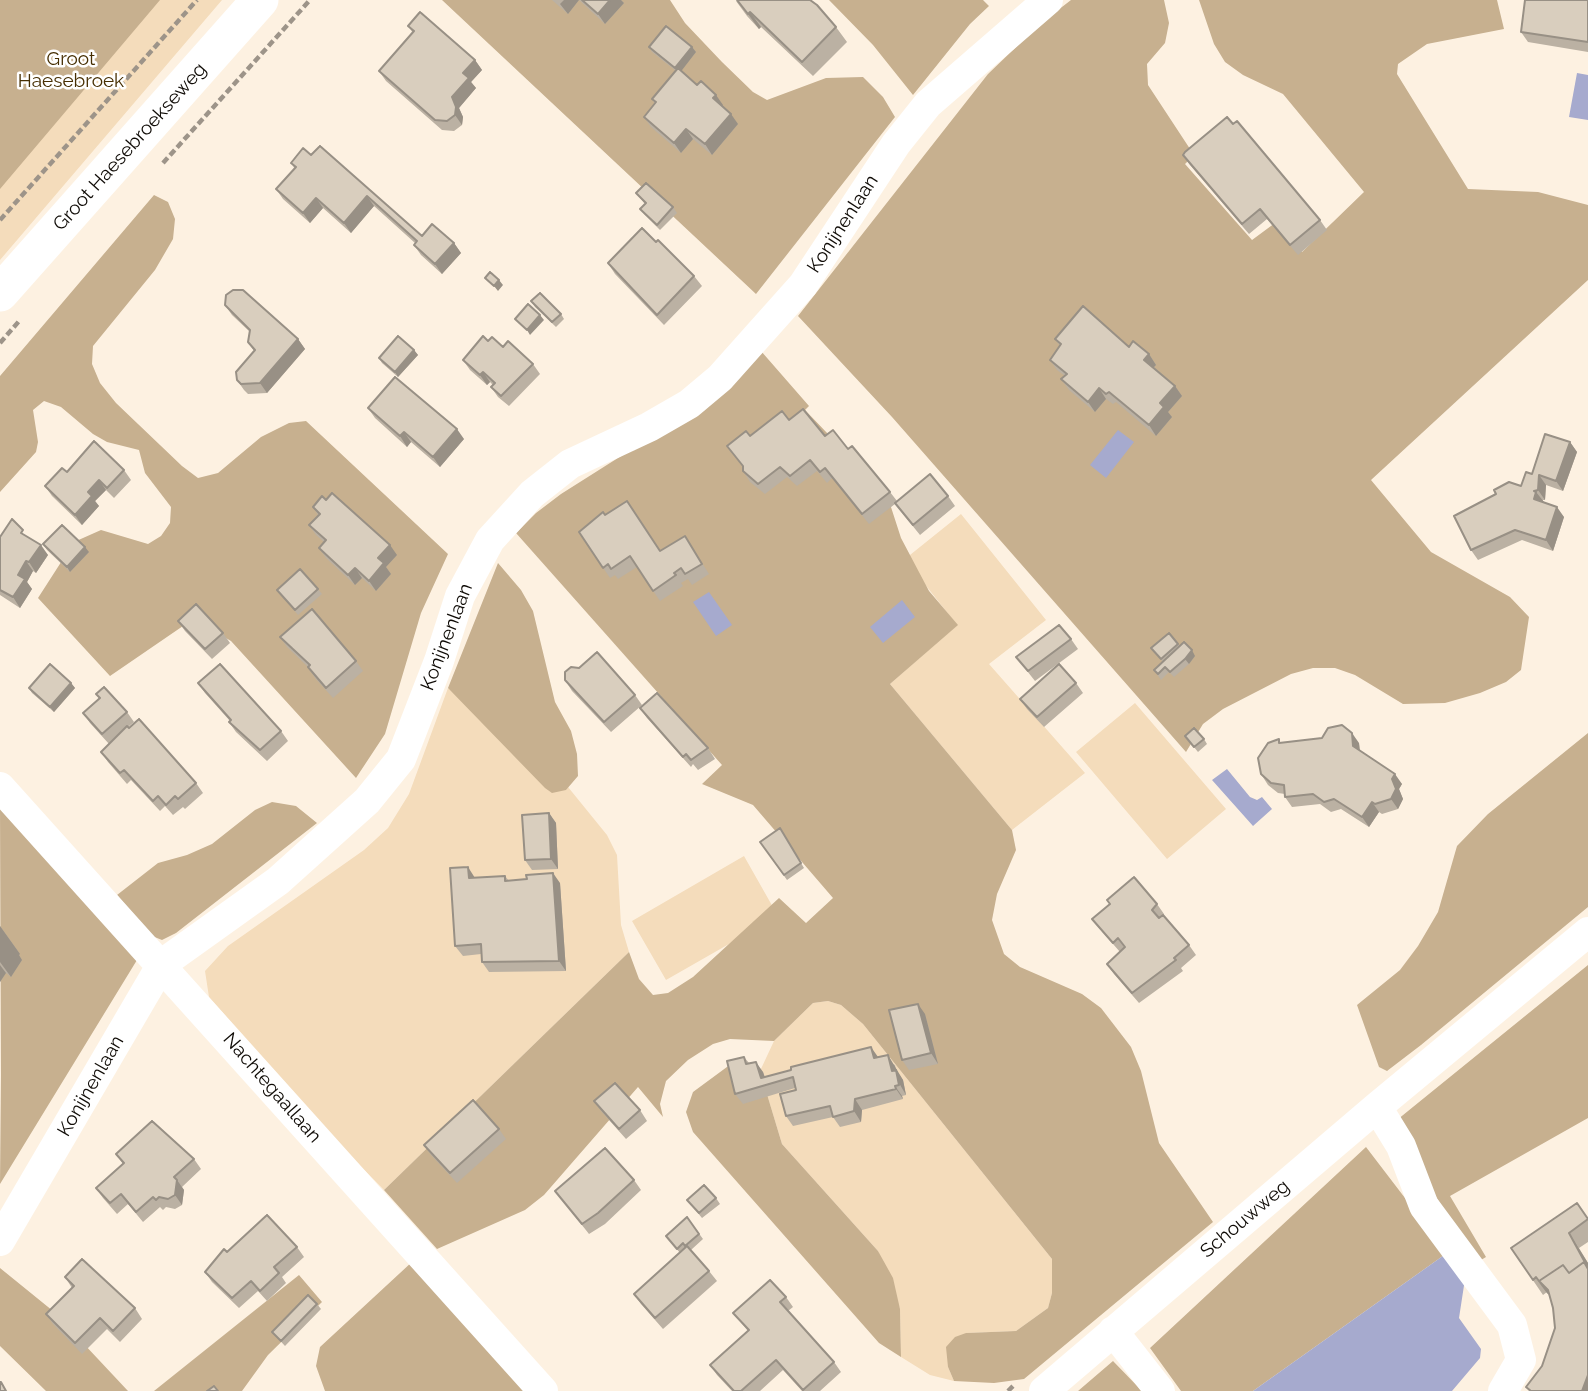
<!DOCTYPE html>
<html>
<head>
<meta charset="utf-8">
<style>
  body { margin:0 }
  canvas { display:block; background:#fdf1e1 }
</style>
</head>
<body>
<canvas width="1588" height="1391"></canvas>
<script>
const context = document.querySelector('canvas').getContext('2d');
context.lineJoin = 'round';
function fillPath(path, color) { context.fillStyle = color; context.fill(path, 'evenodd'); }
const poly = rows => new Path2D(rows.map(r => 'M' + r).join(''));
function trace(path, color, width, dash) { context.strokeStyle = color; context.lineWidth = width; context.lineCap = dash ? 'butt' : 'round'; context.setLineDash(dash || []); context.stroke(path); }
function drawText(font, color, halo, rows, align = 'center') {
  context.font = font + ' Raleway,sans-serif'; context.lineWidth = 5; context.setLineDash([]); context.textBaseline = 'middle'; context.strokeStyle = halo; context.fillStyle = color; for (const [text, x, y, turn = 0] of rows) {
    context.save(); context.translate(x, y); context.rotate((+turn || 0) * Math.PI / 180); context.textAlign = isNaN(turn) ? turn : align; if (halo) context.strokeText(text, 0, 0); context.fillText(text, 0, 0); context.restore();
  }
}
fillPath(poly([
  [0,0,222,0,0,260],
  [961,514,1046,620,989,664,1085,773,1012,830,890,684,957,625,905,559],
  [448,688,566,790,568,787,607,835,617,855,621,925,629,952,384,1190,329,1134,209,997,205,971,228,946,364,850,388,828,409,794],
  [1135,703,1226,809,1167,859,1076,752],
  [744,856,778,916,666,980,632,921],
  [828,1001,841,1005,863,1024,1052,1259,1052,1293,1048,1308,1016,1331,966,1333,948,1367,954,1381,930,1375,901,1357,900,1309,878,1251,782,1144,760,1071,774,1041,813,1003]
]), '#f4dcbb');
fillPath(poly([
  [0,0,160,0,0,189],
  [442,0,670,0,685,23,722,62,753,92,767,100,826,78,863,77,883,97,895,117,756,294],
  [829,0,983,0,989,6,970,24,913,95,873,45],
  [1071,0,1164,0,1169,23,1165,43,1147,64,1148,85,1194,155,1185,164,1252,240,1275,223,1302,252,1364,192,1283,94,1243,75,1225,62,1214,44,1199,0,1497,0,1504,29,1427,44,1398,64,1397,74,1468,189,1538,192,1588,205,1588,280,1371,480,1431,552,1510,597,1529,617,1521,670,1506,682,1480,693,1445,703,1403,704,1355,675,1335,668,1313,668,1291,674,1223,709,1203,724,1186,752,892,417,798,316,988,74,1040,24],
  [154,195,168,202,175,219,173,239,155,270,93,346,92,364,100,383,116,403,182,466,198,478,218,473,261,437,289,423,306,421,448,554,421,613,385,734,356,778,231,641,212,630,183,626,110,676,38,598,74,542,101,530,148,544,161,536,170,523,171,507,145,473,139,450,107,442,93,434,61,407,44,401,33,410,38,442,36,452,0,492,0,376],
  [761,351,809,406,805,410,873,481,890,504,901,538,929,591,958,625,890,684,1012,830,1016,850,997,894,992,920,1004,954,1020,967,1082,994,1101,1008,1131,1047,1141,1071,1159,1143,1213,1222,1024,1379,994,1383,954,1381,948,1367,946,1347,955,1337,966,1333,1016,1331,1048,1308,1052,1293,1052,1259,863,1024,841,1005,828,1001,813,1003,774,1041,730,1039,713,1044,688,1060,666,1081,660,1104,663,1117,638,1087,544,1195,525,1210,437,1249,384,1190,629,952,639,979,653,995,668,993,693,977,779,898,806,923,833,898,753,805,702,784,722,765,516,533,536,513,561,494,678,420],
  [498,563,521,590,533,611,555,702,571,731,577,754,578,776,566,790,552,793,545,788,448,688],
  [1588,733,1588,907,1421,1045,1387,1071,1379,1067,1357,1005,1400,970,1418,946,1438,912,1457,846,1488,814],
  [272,802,296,806,317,823,176,933,162,940,152,936,117,895,158,863,187,855,212,844,255,810],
  [0,807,137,960,0,1184,1,1075],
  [1588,965,1588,1118,1450,1196,1486,1257,1476,1263,1392,1124],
  [731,1064,760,1071,782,1144,878,1251,893,1278,900,1309,901,1357,879,1343,693,1132,686,1112,693,1092],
  [1366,1147,1447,1253,1253,1391,1181,1391,1150,1348],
  [413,1261,528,1391,325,1391,316,1366,320,1347],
  [0,1268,53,1311,128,1391,46,1391,0,1346],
  [299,1275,322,1302,268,1355,242,1391,154,1391],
  [1113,1361,1142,1391,1078,1391]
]), '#c7b08f');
fillPath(poly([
  [1577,73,1588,75,1588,120,1569,117],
  [1118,430,1134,442,1106,478,1090,465],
  [709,592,732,625,716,636,693,602],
  [902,600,915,617,883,643,870,627],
  [1227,769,1250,797,1257,800,1262,797,1272,809,1253,826,1212,780],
  [1447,1253,1465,1279,1459,1318,1481,1349,1480,1358,1452,1391,1253,1391]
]), '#a6aace');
trace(poly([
  [163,163,310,0],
  [0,220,197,0],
  [0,343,20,320],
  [1008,1391,1015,1384]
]), '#9d9489', 4.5, [7, 3.5]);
trace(poly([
  [0,787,543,1391],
  [1377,1107,1401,1146,1424,1206,1512,1325,1521,1360,1503,1391],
  [0,1241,162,964,278,881,367,801,401,759,439,661,460,596,490,540,532,494,570,464,649,427,689,404,720,378,803,285,896,144,928,104,1048,0],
  [1113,1331,1160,1391],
  [1044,1391,1377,1107,1588,932]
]), '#fff', 30);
trace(poly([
  [0,293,260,0]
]), '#fff', 37);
fillPath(poly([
  [552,0,621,0,624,3,605,24,579,0,568,14],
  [1588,0,1588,52,1528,42,1521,32],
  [736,1,836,27,847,42,813,76,761,27,759,29,747,16],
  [408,26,475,60,482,70,471,82,476,88,459,108,463,117,462,125,454,131,442,130,386,81,379,71,413,33],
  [649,47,692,47,696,52,681,71,697,85,723,105,722,106,738,124,712,155,693,139,681,153,651,127,644,117,655,104,652,99,676,71,652,52],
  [311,155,422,236,454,243,461,253,442,274,421,255,414,245,415,243,374,206,351,233,323,208,310,223,283,199,276,189,295,169,291,163],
  [1183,155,1320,220,1327,230,1298,255,1267,219,1249,234,1190,165],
  [636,193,673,207,677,213,660,230,644,214,640,209,645,204],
  [656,242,694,276,702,286,664,325,615,274,608,263],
  [531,301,561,314,564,319,556,327,535,307],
  [225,305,298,339,305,349,267,393,248,394,244,390,237,380,254,351,248,342,250,332,232,315],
  [1055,339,1149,354,1156,365,1154,367,1175,386,1182,396,1168,412,1172,417,1156,436,1116,402,1113,404,1106,399,1095,412,1069,390,1061,379,1065,376,1057,370,1050,360,1060,346],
  [488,341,503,347,533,364,540,374,509,406,498,397,491,387,493,385,490,382,487,385,470,370,463,360],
  [414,350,418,355,398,377,382,363,379,358],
  [368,408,464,439,440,467,411,442,407,447,375,418],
  [789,420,825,436,848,449,890,492,897,501,948,496,955,506,920,535,895,504,869,524,832,478,827,483,817,471,797,486,787,477,765,494,750,482,743,471,743,467,727,446],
  [1570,442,1577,452,1563,491,1546,485,1545,500,1543,500,1543,502,1564,517,1553,551,1522,540,1478,560,1471,550,1496,494,1521,486,1532,474],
  [124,470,131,480,114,498,106,490,95,501,99,506,82,525,52,496,45,486,67,472],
  [313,507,397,555,386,567,391,574,376,591,362,578,355,585,326,558,319,548,324,542,316,535,309,525,318,515],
  [605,515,660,551,685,536,709,574,692,585,688,579,681,583,683,586,660,601,637,567,618,579,615,575,610,578,579,532],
  [0,537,28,537,48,555,36,573,33,571,27,582,32,589,20,608,0,595],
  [43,544,89,552,70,572,47,550],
  [318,589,322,594,298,615,277,590],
  [178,621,223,633,230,643,212,659,185,631],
  [1169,633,1180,646,1195,656,1189,664,1174,677,1169,672,1161,680,1154,670,1163,662,1151,648],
  [280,637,356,661,363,671,333,698,315,678,308,667,287,647],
  [1071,639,1078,649,1035,681,1016,657],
  [565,680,635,695,642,705,611,732,572,691],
  [71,683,75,688,54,712,32,693,29,688],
  [198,683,281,731,288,741,267,761,236,732,229,722,230,721,205,693],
  [1076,683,1083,693,1044,727,1027,709,1020,699],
  [96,694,127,712,134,722,128,727,196,783,203,793,185,809,183,807,173,815,165,806,160,811,131,780,127,784,108,762,101,752,109,744,90,723,83,713,99,698],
  [640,708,708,748,715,759,698,770,693,764,691,767,647,718],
  [1185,736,1204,739,1207,744,1198,752],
  [1281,743,1359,743,1360,750,1402,784,1399,789,1403,799,1398,809,1382,814,1379,812,1369,827,1341,809,1331,812,1320,804,1292,807,1285,797,1285,794,1278,793,1268,785,1261,774],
  [549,813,556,823,558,869,532,870,525,860],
  [780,828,804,868,787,880,760,842],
  [505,876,509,881,560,883,566,971,489,972,482,962,481,954,463,956,455,946,475,878],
  [1157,904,1164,914,1163,916,1189,945,1196,955,1181,968,1183,971,1139,1003,1114,974,1107,964,1120,952,1100,929,1092,919],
  [0,926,20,954,19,955,22,960,11,977,6,973,0,982],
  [925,1014,938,1064,909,1070,902,1060],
  [744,1057,749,1063,763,1072,765,1077,878,1057,895,1065,896,1070,903,1080,906,1095,902,1096,903,1099,862,1110,861,1122,840,1127,833,1117,793,1126,786,1116,796,1090,795,1088,743,1104,735,1094],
  [594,1101,640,1110,647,1121,626,1139,601,1111],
  [499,1129,506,1139,457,1183,431,1155,424,1145],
  [116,1154,194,1159,201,1169,182,1187,184,1190,182,1205,175,1209,166,1207,163,1210,160,1207,143,1222,128,1204,117,1214,103,1198,96,1188,123,1164],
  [634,1180,641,1190,605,1224,589,1234,555,1191],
  [716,1198,720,1204,702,1218,687,1200],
  [687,1217,703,1239,691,1250,709,1271,717,1281,663,1329,641,1304,634,1294,680,1253,666,1236],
  [1588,1219,1588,1242,1579,1248,1588,1263,1588,1391,1529,1391,1526,1387,1542,1366,1555,1328,1553,1308,1550,1297,1547,1292,1543,1295,1511,1248],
  [297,1247,304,1257,282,1277,286,1283,267,1301,258,1291,239,1308,212,1282,205,1272,227,1252],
  [65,1277,135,1308,142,1319,120,1342,107,1329,82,1354,53,1324,46,1314,72,1288],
  [786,1297,793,1307,788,1311,834,1362,841,1372,820,1391,802,1391,783,1370,760,1391,732,1391,717,1375,710,1365,748,1331,733,1313],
  [317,1304,321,1309,285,1346,272,1332]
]), '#bbb1a3');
fillPath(poly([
  [564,0,579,0,568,14,560,4],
  [610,0,621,0,624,3,605,24,598,14],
  [750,12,761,27,759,29,748,14],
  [692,47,696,52,679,74,675,68],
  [475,60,482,70,471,82,476,88,459,108,463,117,462,125,455,115,452,97,463,73],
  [716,95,723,105,720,109,713,98],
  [731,114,738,124,712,155,705,144],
  [686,129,693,139,681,153,674,143],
  [367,196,374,206,351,233,344,223],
  [316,198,323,208,310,223,303,213],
  [454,243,461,253,442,274,435,264],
  [499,280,503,285,498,291,494,286],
  [540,315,544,320,530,335,527,330],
  [298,339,305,349,267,393,260,383],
  [414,350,418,355,398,377,395,372],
  [1149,354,1156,365,1151,370,1144,360],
  [483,372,490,382,487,385,480,375],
  [1175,386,1182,396,1168,412,1172,417,1156,436,1149,425,1160,403],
  [1099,388,1106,399,1095,412,1088,402],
  [457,429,464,439,440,467,433,457],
  [404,432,411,442,407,447,400,436],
  [1570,442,1577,452,1563,491,1556,481],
  [1539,475,1546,485,1545,500,1538,490],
  [99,480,106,490,95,501,99,506,82,525,75,515,88,492],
  [1536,492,1544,502,1541,509,1534,499],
  [1557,507,1564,517,1553,551,1546,540],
  [41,545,48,555,36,573,29,562],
  [390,545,397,555,386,567,391,574,376,591,369,581,378,558],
  [85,547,89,552,70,572,67,567],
  [26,561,33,571,27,582,32,589,20,608,13,597,18,575],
  [355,568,362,578,355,585,348,575],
  [1192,650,1195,656,1189,664,1185,659],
  [71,683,75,688,54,712,50,707],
  [1352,733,1359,743,1360,756,1353,746],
  [1395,774,1402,784,1399,789,1403,799,1398,809,1391,799,1392,779],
  [1372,802,1379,812,1369,827,1362,817],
  [549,813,556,823,558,869,551,859],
  [468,867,475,878,469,878],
  [553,873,560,883,566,971,559,961],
  [0,926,20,954,19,955,22,960,11,977,0,962],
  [0,965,6,973,0,982],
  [918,1004,925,1014,938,1064,931,1053],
  [871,1047,878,1057,874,1058],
  [888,1055,903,1080,906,1095,892,1071],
  [756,1062,763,1072,767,1085,761,1078],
  [895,1086,902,1096,903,1099,896,1089],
  [855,1099,862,1110,861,1122,854,1111],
  [177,1180,184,1190,182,1205,175,1195],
  [1569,1233,1588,1263,1588,1267],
  [1588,1375,1588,1391,1582,1391]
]), '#989085');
const building = poly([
  [582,0,610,0,598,14,582,0],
  [737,0,810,0,817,5,836,27,802,62,750,12,748,14,737,0],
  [1525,0,1588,0,1588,42,1521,32,1525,0],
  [420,12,475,60,463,73,469,78,452,97,456,107,455,115,447,121,435,120,379,71,414,31,408,26,420,12],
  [666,26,692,47,675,68,649,47,666,26],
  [678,68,697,85,701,81,716,95,713,98,731,114,705,144,686,129,674,143,644,117,656,102,652,99,678,68],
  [1227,117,1233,124,1237,121,1320,220,1290,245,1260,209,1242,224,1183,155,1185,152,1227,117],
  [320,146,422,236,432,224,454,243,435,264,414,245,417,241,367,196,344,223,316,198,303,213,276,189,296,167,291,163,303,148,311,155,320,146],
  [646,183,673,207,657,225,640,209,646,203,636,193,646,183],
  [642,228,656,242,658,240,694,276,657,315,608,263,642,228],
  [490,272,499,280,494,286,485,278,490,272],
  [233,290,243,290,298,339,260,383,241,384,237,380,236,372,255,350,248,342,250,330,225,305,226,295,233,290],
  [540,293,561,314,552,322,531,301,540,293],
  [528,304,540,315,527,330,515,319,528,304],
  [1083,306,1129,347,1133,341,1149,354,1144,360,1175,386,1160,403,1164,407,1149,425,1109,392,1106,394,1099,388,1088,402,1061,379,1067,374,1050,360,1061,344,1055,339,1083,306],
  [398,336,414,350,395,372,379,358,398,336],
  [483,336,488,341,492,337,503,347,508,341,533,364,501,396,491,387,495,383,483,372,480,375,463,360,483,336],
  [395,377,457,429,433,457,404,432,400,436,368,408,395,377],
  [803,409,825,436,833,430,848,449,852,446,890,492,862,514,825,468,820,472,810,460,790,476,780,467,758,484,743,471,743,466,727,446,746,431,750,436,782,411,789,420,803,409],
  [1545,434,1570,442,1556,481,1539,475,1538,490,1534,491,1536,492,1534,499,1557,507,1546,540,1515,530,1471,550,1454,516,1496,494,1494,490,1509,482,1521,486,1526,472,1532,474,1545,434],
  [94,441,124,470,107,488,99,480,88,492,92,496,75,515,45,486,62,468,67,472,94,441],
  [930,474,948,496,913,525,895,503,930,474],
  [332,493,390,545,378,558,384,563,369,581,355,568,348,575,319,548,326,540,309,525,320,514,313,507,322,496,326,500,332,493],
  [627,501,660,551,685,536,702,564,685,574,681,568,674,573,676,575,653,591,630,556,611,569,608,564,603,568,579,532,603,512,605,515,627,501],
  [12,519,23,530,21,533,41,545,29,562,26,561,18,575,25,579,13,597,0,590,0,537,12,519],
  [62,525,85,547,67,567,43,544,62,525],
  [300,569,318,589,295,610,277,590,300,569],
  [196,604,223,633,205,649,178,621,196,604],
  [312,609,356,661,326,688,308,667,310,665,280,637,312,609],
  [1059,625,1071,639,1028,671,1016,657,1059,625],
  [1169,633,1178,644,1161,659,1151,648,1169,633],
  [1184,642,1192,650,1185,659,1170,672,1165,667,1158,674,1154,670,1184,642],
  [597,652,635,695,604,722,565,680,565,672,571,667,579,668,597,652],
  [50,664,71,683,50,707,29,688,50,664],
  [220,664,281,731,260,750,229,722,231,720,198,683,220,664],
  [1059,664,1076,683,1037,717,1020,699,1059,664],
  [104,687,127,712,102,734,83,713,100,698,96,694,104,687],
  [657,693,708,748,691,760,686,754,683,757,640,708,657,693],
  [139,719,196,783,178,799,175,796,166,805,158,796,153,801,124,770,120,773,101,752,127,726,129,728,139,719],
  [1342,725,1352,733,1353,746,1395,774,1392,779,1396,789,1391,799,1375,804,1372,802,1362,817,1334,799,1324,802,1313,794,1285,797,1284,785,1271,783,1261,774,1258,758,1268,743,1279,739,1279,743,1322,738,1328,728,1342,725],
  [1194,728,1204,739,1194,747,1185,736,1194,728],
  [549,813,551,859,525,860,522,815,549,813],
  [780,828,801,863,784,875,760,842,780,828],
  [468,867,469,878,505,876,505,881,527,879,526,875,553,873,559,961,482,962,481,944,455,946,450,868,468,867],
  [1134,877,1157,904,1152,910,1159,918,1163,915,1189,945,1174,958,1176,960,1132,993,1107,964,1125,947,1118,938,1113,943,1092,919,1110,904,1107,900,1134,877],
  [918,1004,931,1053,902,1060,889,1010,918,1004],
  [871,1047,874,1058,888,1055,892,1071,896,1070,899,1085,895,1086,896,1089,855,1099,854,1111,833,1117,830,1106,786,1116,780,1094,796,1090,793,1077,735,1094,727,1061,744,1057,746,1064,756,1062,761,1078,791,1070,791,1067,871,1047],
  [615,1083,640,1110,619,1129,594,1101,615,1083],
  [473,1100,499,1129,450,1173,424,1145,473,1100],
  [152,1121,194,1159,174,1177,177,1180,175,1195,168,1199,159,1197,156,1200,153,1197,136,1212,121,1194,110,1203,96,1188,124,1163,116,1154,152,1121],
  [605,1148,634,1180,598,1213,582,1224,555,1191,605,1148],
  [704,1185,716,1198,699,1213,687,1200,704,1185],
  [1577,1203,1588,1219,1569,1233,1588,1268,1584,1262,1569,1273,1563,1265,1539,1281,1548,1293,1536,1277,1533,1280,1511,1248,1577,1203],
  [267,1215,297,1247,274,1267,279,1273,260,1291,251,1281,232,1298,205,1272,224,1249,227,1252,267,1215],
  [687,1217,699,1234,685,1246,683,1243,677,1249,666,1236,687,1217],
  [687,1246,709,1271,655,1318,634,1294,687,1246],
  [82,1259,135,1308,113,1331,100,1318,75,1343,46,1314,74,1286,65,1277,82,1259],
  [1584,1262,1588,1269,1588,1375,1582,1391,1531,1391,1526,1387,1542,1366,1555,1328,1553,1308,1548,1290,1539,1281,1563,1265,1569,1273,1584,1262],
  [770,1280,786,1297,780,1302,834,1362,803,1390,776,1360,741,1391,734,1391,710,1365,749,1330,733,1313,770,1280],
  [308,1295,317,1304,281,1341,272,1332,308,1295],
  [0,1382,1,1382,6,1391,0,1391,0,1382],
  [214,1386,218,1391,207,1391,214,1386]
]);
fillPath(building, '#d9cebe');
trace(building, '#989085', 2);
drawText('19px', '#472f03', '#fff', [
  ["Groot",71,59],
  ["Haesebroek",71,81]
]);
drawText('19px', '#0f0b06', '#fff', [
  ["Groot Haesebroekseweg",130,147,-48],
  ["Konijnenlaan",843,224,-57],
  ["Konijnenlaan",447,637,-69],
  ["Konijnenlaan",91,1086,-60],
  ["Nachtegaallaan",272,1088,49],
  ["Schouwweg",1245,1219,-40]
]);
</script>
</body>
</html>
